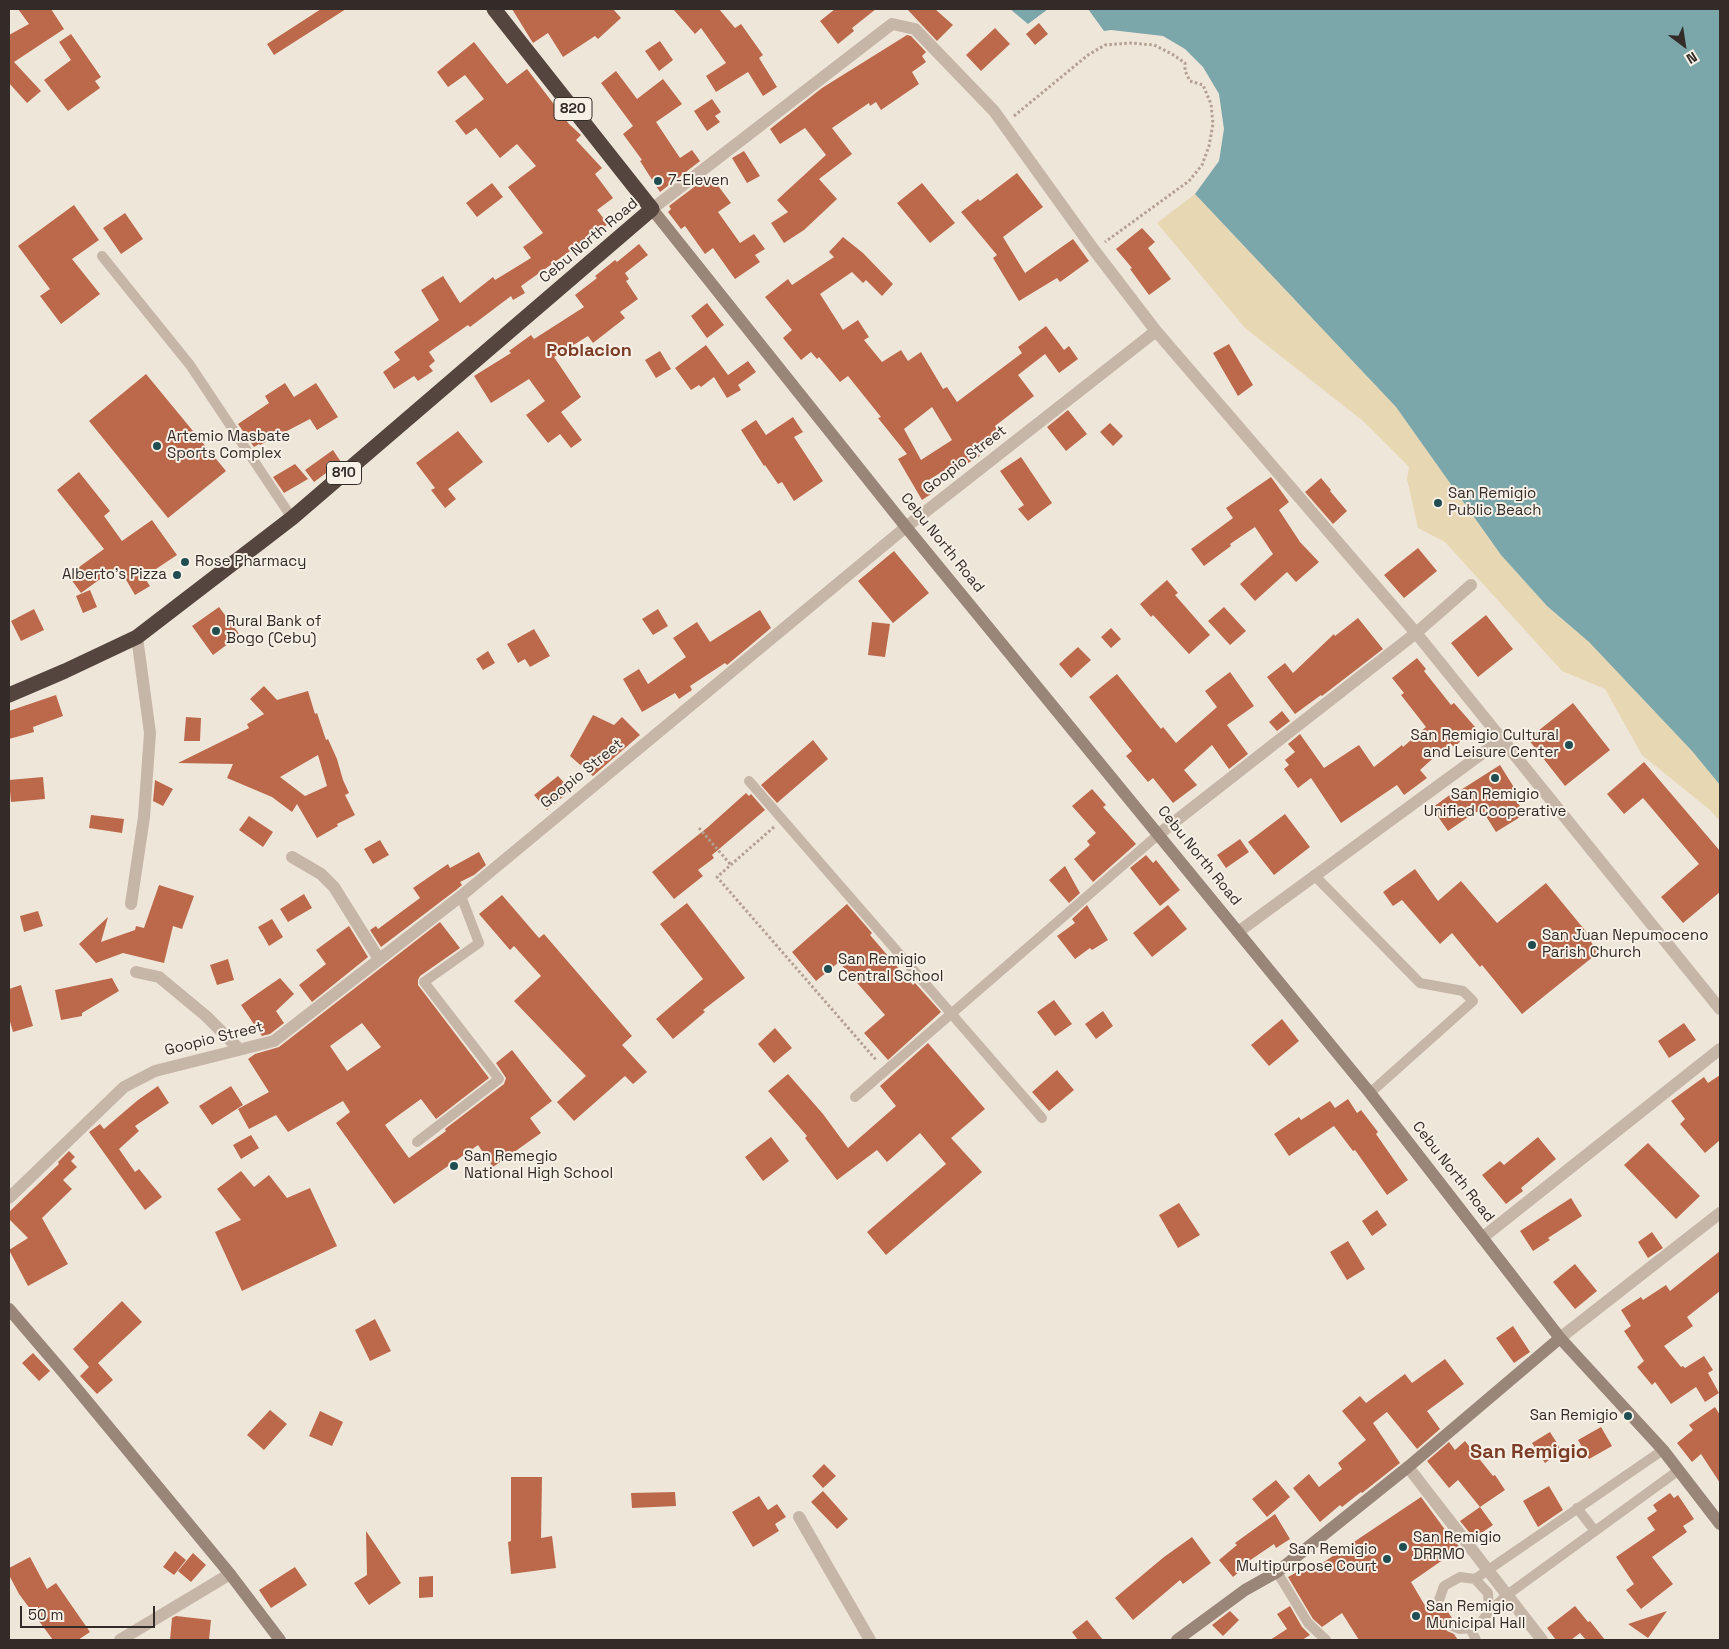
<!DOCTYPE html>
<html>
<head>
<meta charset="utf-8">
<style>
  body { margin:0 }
  #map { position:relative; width:1729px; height:1649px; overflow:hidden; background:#efe6da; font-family:"Space Grotesk",sans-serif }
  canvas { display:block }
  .frame { position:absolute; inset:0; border:10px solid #332b27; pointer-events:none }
  .north { position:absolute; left:1659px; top:20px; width:50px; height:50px; -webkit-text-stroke:4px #f7f0e6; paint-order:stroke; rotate:149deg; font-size:14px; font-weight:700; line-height:20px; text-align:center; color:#332b27 }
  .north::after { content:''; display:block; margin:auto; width:18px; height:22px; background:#332b27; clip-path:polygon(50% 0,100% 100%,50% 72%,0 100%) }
  .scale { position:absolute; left:20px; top:1606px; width:135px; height:22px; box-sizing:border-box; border:2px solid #332b27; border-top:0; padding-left:6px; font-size:15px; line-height:18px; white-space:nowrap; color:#332b27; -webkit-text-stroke:4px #f7f0e6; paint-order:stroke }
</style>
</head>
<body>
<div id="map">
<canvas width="1729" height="1649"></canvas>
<div class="frame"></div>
<div class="north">N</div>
<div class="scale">50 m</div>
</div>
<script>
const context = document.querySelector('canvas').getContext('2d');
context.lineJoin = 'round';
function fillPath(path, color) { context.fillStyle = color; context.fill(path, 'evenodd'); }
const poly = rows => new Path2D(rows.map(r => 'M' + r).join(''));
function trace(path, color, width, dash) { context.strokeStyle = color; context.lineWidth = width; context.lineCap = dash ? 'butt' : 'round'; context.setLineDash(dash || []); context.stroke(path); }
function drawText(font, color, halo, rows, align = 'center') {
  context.font = font + ' "Space Grotesk",sans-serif'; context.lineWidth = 4; context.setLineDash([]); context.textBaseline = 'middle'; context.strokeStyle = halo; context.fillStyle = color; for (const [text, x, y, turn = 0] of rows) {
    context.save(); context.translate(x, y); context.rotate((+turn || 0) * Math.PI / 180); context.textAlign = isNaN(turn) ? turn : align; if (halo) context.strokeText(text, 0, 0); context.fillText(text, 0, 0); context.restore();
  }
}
fillPath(poly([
  [1195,194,1396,407,1501,555,1547,606,1589,642,1692,751,1720,785,1720,821,1710,810,1642,755,1605,689,1562,671,1445,542,1418,528,1407,479,1409,467,1363,421,1245,328,1157,223]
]), '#e8d7b3');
fillPath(poly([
  [1010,9,1048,9,1028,24],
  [1088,9,1720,9,1720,785,1692,751,1589,642,1547,606,1501,555,1396,407,1195,194,1219,161,1224,129,1219,94,1203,67,1185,49,1163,36,1111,30,1104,31]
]), '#7ca7aa');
fillPath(poly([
  [18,9,51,9,64,29,14,62,41,91,27,103,9,83,9,35,29,24],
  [321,9,346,9,274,55,267,44],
  [512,9,613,9,621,18,598,39,595,36,563,57,548,33,533,43],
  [673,9,719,9,735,28,741,24,763,55,759,58,777,87,763,96,748,72,716,92,706,76,726,63,701,28,695,34],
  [835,9,876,9,852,28,854,31,838,44,820,21],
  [907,9,935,9,953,25,937,41],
  [1039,23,1048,34,1035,45,1026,34],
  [995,28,1010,44,981,71,966,55],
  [71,34,101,77,95,81,100,88,68,111,44,80,71,60,59,42],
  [907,35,911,36,926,52,922,56,926,62,912,72,919,84,881,110,876,102,870,106,869,103,832,128,852,154,819,179,837,199,804,230,784,243,771,223,788,212,777,200,826,155,805,128,780,144,770,129,822,88],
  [660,41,673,60,659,71,645,51],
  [474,42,507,84,527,69,569,124,581,135,576,140,602,168,595,174,613,198,597,210,608,224,521,286,525,293,513,300,511,296,470,327,468,325,429,352,435,361,429,366,433,371,418,381,414,376,394,389,383,372,400,360,394,352,439,320,421,290,443,276,460,303,493,277,495,280,531,258,523,247,543,233,508,187,536,166,517,144,500,158,476,128,466,135,455,121,484,99,465,75,448,87,437,72],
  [616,71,637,99,663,79,682,104,656,122,680,158,692,150,700,161,660,192,640,161,642,160,623,134,633,126,601,83],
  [712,99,721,112,715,116,720,122,707,131,694,111],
  [744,151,760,176,747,183,732,158],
  [1017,173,1043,207,1003,237,1025,273,1073,239,1089,261,1060,282,1057,278,1019,301,993,258,997,255,961,212,978,199,980,201],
  [710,175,731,203,718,212,740,243,754,234,765,249,755,255,760,262,735,279,713,248,705,254,685,226,681,229,668,212,671,209,669,206],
  [492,183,503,197,477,217,466,203],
  [922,183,955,223,930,243,897,203],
  [74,205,99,240,72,259,100,294,61,324,40,296,50,289,18,246],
  [125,213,143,239,121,254,103,228],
  [1142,228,1155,242,1148,248,1171,279,1149,295,1130,269,1132,268,1116,249],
  [843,237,863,253,893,284,882,296,866,280,863,283,852,272,820,294,843,330,858,320,869,337,864,340,882,362,901,350,908,361,921,352,943,389,947,387,957,402,1022,353,1018,347,1046,326,1064,350,1069,346,1078,359,1059,373,1045,354,1018,375,1034,396,995,426,1000,434,976,451,980,456,963,466,960,461,927,481,934,492,922,500,898,459,907,454,878,418,881,417,848,376,840,382,819,357,817,359,811,352,801,360,783,338,792,330,765,297,788,279,792,285,834,257,829,252],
  [932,407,952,440,921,460,904,429],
  [639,244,648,255,625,273,629,279,626,281,638,299,620,312,625,318,593,343,588,336,554,357,581,397,561,412,582,440,571,448,560,434,548,443,526,415,545,401,529,379,491,403,474,376,511,353,509,351,531,335,534,339,584,307,575,295,597,278,595,276,615,260,617,262],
  [707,303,724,325,707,338,691,316],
  [1229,344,1253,385,1238,396,1213,353],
  [706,345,728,375,748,361,756,372,738,385,741,390,727,398,714,377,701,387,699,385,691,390,675,368],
  [660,351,671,369,656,378,645,360],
  [146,374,226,471,168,518,89,421],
  [285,383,294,397,316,383,338,417,317,430,310,419,260,445,259,444,254,447,238,424,269,403,265,396],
  [1068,410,1087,434,1066,451,1047,427],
  [793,417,803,432,794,437,823,481,794,501,782,482,778,484,765,465,764,466,741,430,756,420,766,435],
  [1110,423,1123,436,1113,446,1100,432],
  [458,431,483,462,448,489,456,499,445,508,431,490,435,488,416,463],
  [333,450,341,462,314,482,305,470],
  [1021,457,1052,503,1028,521,1018,509,1024,505,1000,471],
  [295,464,308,479,284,493,273,477],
  [79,472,110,511,104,516,122,541,152,520,177,555,144,577,150,586,135,595,118,566,81,593,68,575,104,549,57,490],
  [1271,477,1289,502,1279,510,1300,542,1319,562,1296,582,1287,572,1255,601,1240,584,1273,554,1255,527,1230,544,1231,546,1204,566,1191,549,1233,518,1226,508],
  [1321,478,1331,490,1330,491,1347,511,1333,524,1305,492],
  [1418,548,1437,571,1404,598,1384,575],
  [894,551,929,593,893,623,858,581],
  [1167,580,1178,593,1175,595,1210,635,1189,654,1153,615,1151,617,1140,604],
  [90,590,97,607,83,613,76,596],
  [219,607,240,635,213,655,192,626],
  [1224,607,1246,631,1230,645,1208,621],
  [34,609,44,630,21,641,11,621],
  [658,609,668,626,653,635,642,619],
  [760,610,771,628,727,665,725,663,690,686,692,690,679,699,675,693,642,712,623,679,639,669,648,684,686,657,673,638,697,622,710,642],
  [1486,615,1513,649,1478,677,1451,643],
  [1358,618,1383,649,1322,696,1321,695,1295,714,1267,677,1285,663,1293,673,1334,634,1335,636],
  [872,622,890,624,885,657,868,655],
  [1111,628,1121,639,1111,648,1101,637],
  [534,629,550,656,530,667,525,659,518,663,507,644],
  [1078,647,1091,660,1071,678,1059,664],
  [488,651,495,663,483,670,476,659],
  [1417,658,1426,669,1424,671,1451,705,1454,703,1476,728,1454,747,1450,743,1420,770,1427,778,1404,795,1397,785,1341,823,1311,778,1298,788,1284,769,1289,765,1285,760,1295,752,1288,744,1300,734,1324,768,1359,745,1374,767,1402,745,1403,747,1426,727,1401,695,1404,693,1392,678],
  [1230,672,1254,706,1227,725,1248,754,1229,769,1212,745,1184,770,1197,785,1173,803,1153,778,1148,782,1126,756,1132,751,1089,697,1117,674,1161,729,1163,727,1176,743,1217,707,1205,691],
  [264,686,277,700,308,691,315,714,317,713,326,740,328,739,337,759,343,780,349,793,345,795,355,815,337,824,338,826,317,838,297,804,292,812,272,797,227,778,233,764,178,763,249,728,247,724,264,714,250,699],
  [318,755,327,786,305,796,280,777],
  [56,695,63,716,33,727,34,732,9,739,9,711],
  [1573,703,1610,750,1565,786,1528,739],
  [1282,711,1290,721,1277,731,1269,722],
  [593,715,614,725,622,717,640,735,593,776,570,756],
  [186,717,201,718,200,741,184,741],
  [813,740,828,759,777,803,761,785],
  [1644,762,1720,851,1720,892,1683,923,1661,897,1699,864,1643,798,1624,814,1607,794],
  [1500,765,1515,789,1511,792,1525,814,1496,832,1482,810,1474,813,1448,831,1432,808,1455,791,1456,793],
  [558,776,571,790,547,810,534,795],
  [43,777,45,799,11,802,9,780],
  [155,780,173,789,163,806,153,801],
  [1092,789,1106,805,1103,807,1136,844,1093,882,1074,859,1090,845,1087,841,1096,833,1072,806],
  [746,793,749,796,751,794,765,810,712,855,714,858,698,870,703,876,674,899,652,872,708,827],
  [1285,814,1310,847,1274,875,1248,842],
  [91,815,124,819,122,833,89,828],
  [249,816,273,832,263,847,239,830],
  [1240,839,1249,852,1226,868,1217,855],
  [380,840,389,855,373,864,364,849],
  [479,852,486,865,474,875,460,882,462,885,456,890,381,947,370,930,376,926,378,929,420,898,413,888,448,864,450,868],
  [1146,855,1153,863,1156,860,1180,890,1160,906,1130,868],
  [1065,866,1080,893,1069,903,1049,880],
  [1415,869,1438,901,1461,881,1497,923,1546,883,1593,940,1591,942,1599,952,1522,1014,1482,965,1480,967,1452,933,1440,944,1402,900,1393,906,1383,892],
  [159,885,194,896,182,929,173,926,164,963,123,953,96,963,79,944,108,917,101,942,135,930,136,926,144,928],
  [304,894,312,908,288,922,280,909],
  [502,895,539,938,544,934,632,1036,622,1045,647,1072,633,1084,625,1076,574,1121,557,1102,586,1076,514,1001,541,976,514,946,510,950,479,914],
  [687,903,745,978,703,1010,705,1012,673,1039,656,1019,703,979,660,924],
  [847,904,872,933,870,935,913,985,915,983,941,1012,888,1060,864,1033,885,1015,839,962,816,981,792,952],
  [1087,905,1108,940,1092,950,1090,948,1075,959,1057,936,1075,923,1072,919],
  [1168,905,1187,929,1152,957,1133,933],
  [38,911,43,926,24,932,20,916],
  [272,919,283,937,269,946,258,927],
  [440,922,460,948,420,976,418,980,418,985,489,1078,436,1119,421,1099,385,1125,409,1158,446,1131,445,1129,504,1084,506,1078,496,1063,512,1050,552,1101,530,1118,541,1133,493,1167,478,1145,394,1204,336,1123,350,1112,343,1101,288,1132,276,1115,249,1129,238,1109,269,1092,248,1059,255,1054,279,1047],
  [362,1023,381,1047,347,1071,330,1046],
  [349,926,368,957,312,1002,299,985,326,964,316,950],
  [228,959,234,980,217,985,210,965],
  [112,978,119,991,82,1013,82,1016,61,1020,55,990],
  [280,978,294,994,276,1011,284,1023,270,1034,262,1036,241,1005],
  [21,985,33,1026,13,1032,9,1018,9,989],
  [1054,1000,1072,1024,1055,1036,1037,1012],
  [1103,1011,1113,1026,1096,1039,1085,1024],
  [1282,1019,1299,1041,1269,1066,1251,1045],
  [1684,1023,1696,1040,1669,1058,1658,1041],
  [775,1028,792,1048,774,1063,758,1044],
  [928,1043,985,1109,951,1138,982,1172,886,1255,867,1232,946,1164,920,1133,887,1162,877,1150,837,1180,805,1138,807,1136,768,1091,788,1074,823,1114,848,1148,896,1106,880,1086],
  [1057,1070,1074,1090,1049,1111,1032,1092],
  [1720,1075,1720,1140,1705,1153,1680,1124,1685,1119,1671,1101,1704,1077,1708,1083],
  [158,1086,169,1103,135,1126,139,1131,119,1149,135,1172,139,1169,162,1197,145,1210,89,1132,100,1124,104,1129,138,1100],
  [231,1086,243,1105,212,1125,199,1106],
  [1348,1099,1357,1113,1361,1110,1378,1132,1376,1134,1408,1180,1387,1195,1355,1150,1353,1151,1334,1126,1289,1156,1274,1134,1299,1117,1301,1120,1330,1101,1335,1108],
  [251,1135,259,1148,241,1159,233,1145],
  [771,1137,789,1161,763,1181,745,1157],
  [1538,1137,1556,1159,1521,1188,1523,1191,1506,1204,1482,1175,1500,1161,1504,1165],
  [1648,1143,1700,1196,1676,1219,1624,1165],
  [69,1151,75,1157,71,1161,77,1167,63,1180,72,1189,42,1218,68,1264,28,1286,9,1250,28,1238,9,1219,9,1212,59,1164,58,1162],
  [241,1171,254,1187,269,1175,287,1198,310,1188,337,1246,242,1291,215,1232,241,1220,217,1189],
  [1571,1198,1582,1216,1548,1238,1550,1240,1533,1251,1520,1231],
  [1179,1203,1200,1235,1178,1248,1159,1215],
  [1377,1210,1387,1225,1372,1236,1362,1221],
  [1652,1232,1663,1248,1648,1258,1638,1242],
  [1348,1241,1365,1269,1347,1280,1330,1252],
  [1720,1251,1720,1291,1687,1317,1693,1326,1664,1346,1681,1367,1683,1366,1685,1368,1704,1356,1713,1370,1708,1373,1719,1393,1705,1402,1696,1387,1671,1404,1655,1382,1652,1385,1637,1367,1644,1361,1624,1331,1631,1326,1621,1310,1641,1297,1643,1300,1666,1285,1670,1291],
  [1575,1264,1597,1291,1575,1309,1553,1282],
  [122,1301,142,1322,98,1363,113,1380,97,1394,80,1376,89,1367,73,1349],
  [375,1319,391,1351,370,1361,355,1330],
  [1513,1326,1530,1352,1514,1363,1496,1338],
  [33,1353,50,1371,39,1381,22,1363],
  [1445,1359,1464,1384,1427,1411,1440,1429,1417,1449,1387,1412,1373,1423,1400,1463,1362,1493,1361,1492,1342,1507,1340,1505,1320,1522,1293,1488,1309,1474,1319,1487,1342,1469,1338,1463,1366,1440,1342,1411,1360,1396,1366,1403,1405,1374,1412,1383],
  [1715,1407,1720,1415,1720,1483,1701,1454,1692,1462,1677,1443,1693,1430,1689,1425],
  [270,1410,287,1424,264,1450,247,1435],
  [320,1411,343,1422,332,1446,309,1436],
  [1601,1427,1612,1446,1589,1459,1578,1440],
  [1550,1432,1562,1451,1545,1463,1532,1443],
  [1465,1441,1493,1476,1495,1475,1505,1490,1480,1507,1458,1480,1449,1488,1427,1461,1449,1442,1455,1450],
  [824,1464,836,1476,823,1488,812,1476],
  [511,1477,542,1477,541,1538,552,1536,556,1568,511,1574,508,1542,511,1541],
  [1276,1480,1290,1497,1267,1517,1252,1499],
  [1549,1486,1563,1510,1538,1527,1523,1501],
  [823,1491,848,1519,837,1529,811,1502],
  [675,1492,676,1506,632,1508,631,1493],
  [1670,1493,1674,1498,1678,1495,1694,1519,1683,1526,1687,1532,1652,1557,1673,1584,1641,1609,1626,1590,1634,1584,1616,1557,1655,1530,1647,1518,1657,1511,1653,1505],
  [759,1496,768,1510,777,1504,786,1517,775,1524,779,1531,753,1547,732,1512],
  [1421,1497,1446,1531,1447,1530,1460,1548,1411,1582,1427,1609,1432,1606,1435,1609,1440,1610,1444,1606,1452,1618,1445,1620,1443,1626,1447,1631,1454,1634,1458,1640,1359,1640,1342,1613,1322,1627,1313,1619,1288,1577,1306,1567,1309,1572],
  [1480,1507,1493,1525,1474,1538,1460,1521],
  [1275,1514,1290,1539,1276,1548,1274,1544,1243,1565,1245,1567,1233,1577,1219,1560,1237,1545,1235,1543],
  [366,1531,401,1583,369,1605,354,1583,367,1575],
  [1192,1537,1211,1563,1183,1584,1180,1580,1133,1620,1115,1598,1164,1557],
  [175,1551,186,1560,174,1575,163,1567],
  [193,1553,206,1565,191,1582,178,1571],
  [30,1557,47,1589,56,1583,90,1632,78,1640,53,1640,19,1594,9,1575,9,1568],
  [295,1567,307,1585,271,1608,259,1590],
  [433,1576,433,1597,419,1598,419,1577],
  [1290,1606,1302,1627,1310,1635,1302,1640,1270,1640,1287,1629,1277,1614],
  [1575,1606,1588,1622,1590,1621,1605,1640,1586,1640,1580,1633,1571,1640,1556,1640,1547,1628],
  [1230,1611,1239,1620,1223,1636,1212,1625],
  [1667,1611,1648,1638,1628,1624],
  [176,1616,211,1620,209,1640,170,1640,172,1618],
  [1087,1620,1103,1640,1078,1640,1072,1632]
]), '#bc694b');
trace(poly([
  [1014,116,1088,55,1105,45,1130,43,1154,45,1172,54,1185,63,1185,71,1190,81,1203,85,1211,104,1213,124,1209,146,1202,165,1189,181,1105,242],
  [774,827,717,877,877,1061],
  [699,828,731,865]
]), '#b2a092', 3, [2.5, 2.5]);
trace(poly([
  [102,256,190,365,292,518],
  [749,781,1042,1118],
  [1314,875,1420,983,1463,991,1473,1001,1370,1093],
  [855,1097,1159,834],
  [417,1142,499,1079,424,982,479,943,461,896],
  [1577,1508,1595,1531],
  [1277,1572,1308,1623,1326,1640],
  [1475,1579,1663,1450],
  [1438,1603,1444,1586,1460,1577,1475,1579,1488,1593,1489,1612,1481,1622,1470,1628,1460,1629,1450,1625],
  [1489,1612,1507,1595,1679,1470],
  [1470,1628,1476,1640]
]), '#c6b6a7', 10);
trace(poly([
  [652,209,892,24,915,29,994,111,1094,250,1156,331,1416,633,1720,1009],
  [1159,834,1416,633,1471,585],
  [292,857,321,874,334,887,379,959],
  [131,904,144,817,150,733,137,637],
  [1238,932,1502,739],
  [136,972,159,977,206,1016,239,1049],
  [9,1198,124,1087,155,1071,274,1041,461,896,906,527,1156,331],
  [1482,1238,1720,1049],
  [1560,1338,1720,1213],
  [1408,1467,1542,1640],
  [799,1517,870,1640],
  [120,1640,230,1574]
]), '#c6b6a7', 12);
trace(poly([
  [652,209,906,527,1370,1093,1560,1338,1663,1450,1720,1524],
  [9,1309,63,1372,230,1574,280,1640],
  [1177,1640,1245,1590,1277,1572,1408,1467,1560,1338]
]), '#998679', 12);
trace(poly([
  [9,695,65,671,137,637,292,518,652,209,494,9]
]), '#54463f', 15);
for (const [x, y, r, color] of [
  [658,181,5,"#204d51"],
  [157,446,5,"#204d51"],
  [1438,503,5,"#204d51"],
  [185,562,5,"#204d51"],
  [177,575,5,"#204d51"],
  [216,631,5,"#204d51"],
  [1569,745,5,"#204d51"],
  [1495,778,5,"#204d51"],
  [1532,945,5,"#204d51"],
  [828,969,5,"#204d51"],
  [454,1166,5,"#204d51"],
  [1628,1416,5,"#204d51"],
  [1403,1547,5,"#204d51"],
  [1387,1559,5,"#204d51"],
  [1416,1616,5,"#204d51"]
]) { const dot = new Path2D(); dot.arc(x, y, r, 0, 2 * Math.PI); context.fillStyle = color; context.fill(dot); trace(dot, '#f7f0e6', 2); }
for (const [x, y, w] of [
  [573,109,38],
  [344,473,35]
]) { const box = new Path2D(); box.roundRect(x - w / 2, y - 11.5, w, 23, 4); context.fillStyle = '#f7f0e6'; context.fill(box); trace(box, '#332b27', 1); }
drawText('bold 14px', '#332b27', null, [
  ["820",573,109],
  ["810",344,473]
]);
drawText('15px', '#332b27', '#f7f0e6', [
  ["7-Eleven",668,181],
  ["Artemio Masbate",167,437],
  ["Sports Complex",167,454],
  ["San Remigio",1448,494],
  ["Public Beach",1448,511],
  ["Rose Pharmacy",195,562],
  ["Alberto's Pizza",167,575,"right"],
  ["Rural Bank of",226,622],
  ["Bogo (Cebu)",226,639],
  ["San Remigio Cultural",1559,736,"right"],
  ["and Leisure Center",1559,753,"right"],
  ["San Remigio",1495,795,"center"],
  ["Unified Cooperative",1495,812,"center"],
  ["San Juan Nepumoceno",1542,936],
  ["Parish Church",1542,953],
  ["San Remigio",838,960],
  ["Central School",838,977],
  ["San Remegio",464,1157],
  ["National High School",464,1174],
  ["San Remigio",1618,1416,"right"],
  ["San Remigio",1413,1538],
  ["DRRMO",1413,1555],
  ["San Remigio",1377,1550,"right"],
  ["Multipurpose Court",1377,1567,"right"],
  ["San Remigio",1426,1607],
  ["Municipal Hall",1426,1624]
], 'left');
drawText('15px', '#332b27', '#f7f0e6', [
  ["Cebu North Road",589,241,-40],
  ["Goopio Street",965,460,-38],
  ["Cebu North Road",942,543,51],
  ["Goopio Street",582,774,-39],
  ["Cebu North Road",1199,856,51],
  ["Goopio Street",214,1039,-14],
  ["Cebu North Road",1453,1172,52]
]);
drawText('bold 18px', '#7c3d27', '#f7f0e6', [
  ["Poblacion",589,351]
]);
drawText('bold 20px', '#7c3d27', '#f7f0e6', [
  ["San Remigio",1529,1453]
]);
</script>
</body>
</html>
